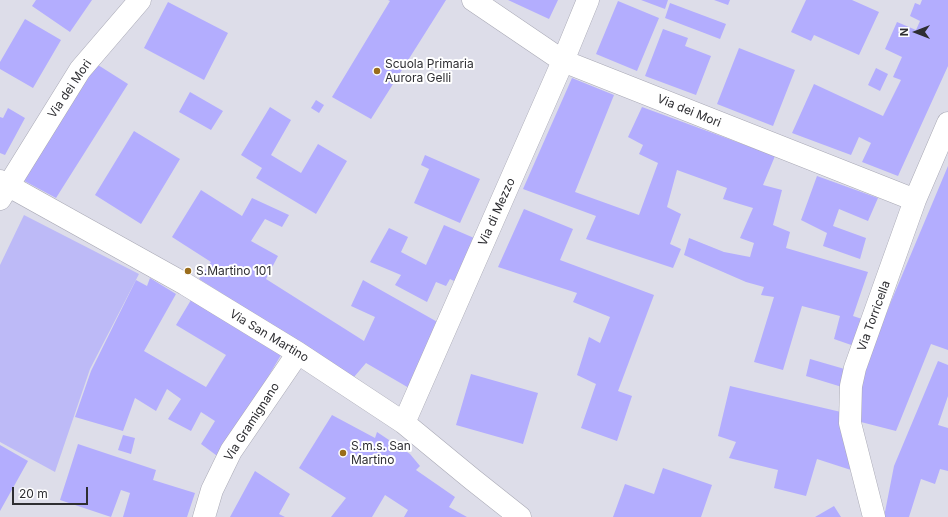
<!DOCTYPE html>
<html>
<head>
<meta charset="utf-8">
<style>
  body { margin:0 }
  #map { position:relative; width:948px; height:517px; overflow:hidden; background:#dddde9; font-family:Inter,sans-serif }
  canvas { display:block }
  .north { position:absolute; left:896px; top:12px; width:40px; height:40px; -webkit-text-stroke:3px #fff; paint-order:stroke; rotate:270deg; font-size:11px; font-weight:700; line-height:16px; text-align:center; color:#2e2e32 }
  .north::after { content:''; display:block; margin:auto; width:14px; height:18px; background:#2e2e32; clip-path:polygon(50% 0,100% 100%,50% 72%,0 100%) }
  .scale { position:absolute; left:12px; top:487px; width:76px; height:18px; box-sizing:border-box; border:2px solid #2e2e32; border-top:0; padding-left:5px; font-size:12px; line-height:14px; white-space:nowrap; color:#2e2e32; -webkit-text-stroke:3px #fff; paint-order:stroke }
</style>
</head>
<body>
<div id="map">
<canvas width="948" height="517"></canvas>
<div class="north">N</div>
<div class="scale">20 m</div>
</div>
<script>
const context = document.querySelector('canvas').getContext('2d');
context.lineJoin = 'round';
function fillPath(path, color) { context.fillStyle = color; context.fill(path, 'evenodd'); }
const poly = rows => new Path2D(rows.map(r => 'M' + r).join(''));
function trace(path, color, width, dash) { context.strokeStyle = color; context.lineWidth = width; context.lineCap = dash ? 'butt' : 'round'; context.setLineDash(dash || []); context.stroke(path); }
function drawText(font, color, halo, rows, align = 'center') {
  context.font = font + ' Inter,sans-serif'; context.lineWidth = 4; context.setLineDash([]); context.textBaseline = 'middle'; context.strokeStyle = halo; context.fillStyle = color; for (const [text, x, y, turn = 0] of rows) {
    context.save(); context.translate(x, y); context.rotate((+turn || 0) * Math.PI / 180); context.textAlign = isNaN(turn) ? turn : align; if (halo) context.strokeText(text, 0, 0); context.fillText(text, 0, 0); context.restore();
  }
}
fillPath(poly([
  [24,215,139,274,90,369,55,472,0,442,0,265]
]), '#bdbaf7');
fillPath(poly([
  [36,0,92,0,70,32,32,6],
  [388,0,446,0,371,119,332,97,390,1],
  [508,0,558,0,549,19],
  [641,0,668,0,665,9],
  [714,0,730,0,728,5],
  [806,0,852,0,879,12,859,55,814,35,811,41,791,32],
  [922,0,948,0,948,66,898,176,862,162,871,143,859,137,851,155,792,133,814,84,883,116,901,80,893,77,902,57,885,49,897,22,916,30,920,21,910,16,915,3,920,5],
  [618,1,659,18,637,71,596,54],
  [168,2,228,33,204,80,144,48],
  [670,3,726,24,720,39,665,18],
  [25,19,61,40,33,88,0,69,0,62],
  [663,29,688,38,685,46,711,56,696,95,645,76],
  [739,48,795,70,773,126,717,104],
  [98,65,128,84,56,198,17,177,39,142],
  [876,68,888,74,880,91,868,85],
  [572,78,614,95,575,192,639,215,658,163,639,154,643,145,628,137,642,107,775,156,763,185,782,190,773,225,790,232,786,248,868,272,853,316,865,320,857,347,834,339,840,316,802,306,783,370,754,362,774,297,761,295,764,287,746,282,684,255,689,238,724,252,750,257,754,243,740,238,753,208,723,199,727,188,677,170,667,207,681,214,670,244,681,249,673,268,586,239,596,216,523,189],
  [190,92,223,111,211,130,179,112],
  [316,100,324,105,319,113,311,108],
  [270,107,291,120,271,155,301,173,318,144,347,161,316,214,256,178,262,168,241,155],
  [8,108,25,118,5,155,0,153,0,117,3,118],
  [134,131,180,159,141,224,95,195],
  [425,155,480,179,460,223,414,203,429,169,421,165],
  [948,166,948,350,931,344,896,431,857,421,863,371,890,304],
  [817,176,878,198,868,221,839,209,833,226,866,238,860,259,823,246,827,233,801,220],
  [201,190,242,216,252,198,289,215,282,227,265,219,251,241,278,256,266,279,364,341,375,317,351,306,363,280,441,324,409,388,366,363,354,377,199,279,211,262,172,237],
  [524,209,573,229,560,260,654,295,618,391,632,396,617,441,581,428,596,384,577,375,589,337,600,343,610,317,573,302,577,293,498,267],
  [444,225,481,241,462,285,450,279,446,286,436,282,427,302,395,285,401,275,370,262,389,228,408,237,401,252,426,265],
  [150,278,176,294,144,351,206,387,226,355,176,325,191,300,281,355,220,458,201,444,215,421,201,412,191,431,168,419,181,399,167,389,156,411,135,398,123,431,75,417,91,371,136,280,147,286],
  [810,359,848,370,842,387,806,376],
  [938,361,948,365,948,396,938,425,948,428,948,471,940,469,935,484,921,479,909,517,884,517,894,466],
  [471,374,538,393,523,444,456,425],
  [730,386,841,412,851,470,817,459,806,496,774,488,778,470,729,458,736,442,718,436],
  [332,415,375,438,377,432,410,454,420,466,416,470,455,497,449,507,467,517,404,517,408,510,385,495,372,517,331,517,346,498,299,468],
  [123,435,135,438,131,454,118,450],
  [78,444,156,470,153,480,195,493,187,517,123,517,130,493,121,490,111,517,60,500],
  [0,445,28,461,0,511],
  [663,468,712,485,701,517,613,517,625,484,654,494],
  [255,471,290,494,279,514,285,517,230,517],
  [834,506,841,517,815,517]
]), '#b3adfe');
const street = poly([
  [473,0,563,61,915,200],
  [0,181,185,284,298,353,404,423,472,479,520,517],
  [0,199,80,70,140,0],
  [404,423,563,61,588,0],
  [204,517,212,490,231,451,298,353],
  [874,517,850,423,851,386,855,368,915,200,948,123]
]);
trace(street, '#a9a9b5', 23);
trace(street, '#fff', 22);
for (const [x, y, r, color] of [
  [377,71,4,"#9a6d1c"],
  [188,271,4,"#9a6d1c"],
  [343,453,4,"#9a6d1c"]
]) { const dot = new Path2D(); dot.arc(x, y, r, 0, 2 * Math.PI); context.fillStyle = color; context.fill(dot); trace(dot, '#fff', 1.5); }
drawText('12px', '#2e2e32', '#fff', [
  ["Scuola Primaria",385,64],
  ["Aurora Gelli",385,78],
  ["S.Martino 101",196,271],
  ["S.m.s. San",351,446],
  ["Martino",351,460]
], 'left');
drawText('12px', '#2e2e32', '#fff', [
  ["Via dei Mori",70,89,-56],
  ["Via dei Mori",689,111,22],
  ["Via di Mezzo",497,212,-66],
  ["Via Torricella",874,316,-70],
  ["Via San Martino",269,336,31],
  ["Via Gramignano",252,422,-57]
]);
</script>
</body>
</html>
